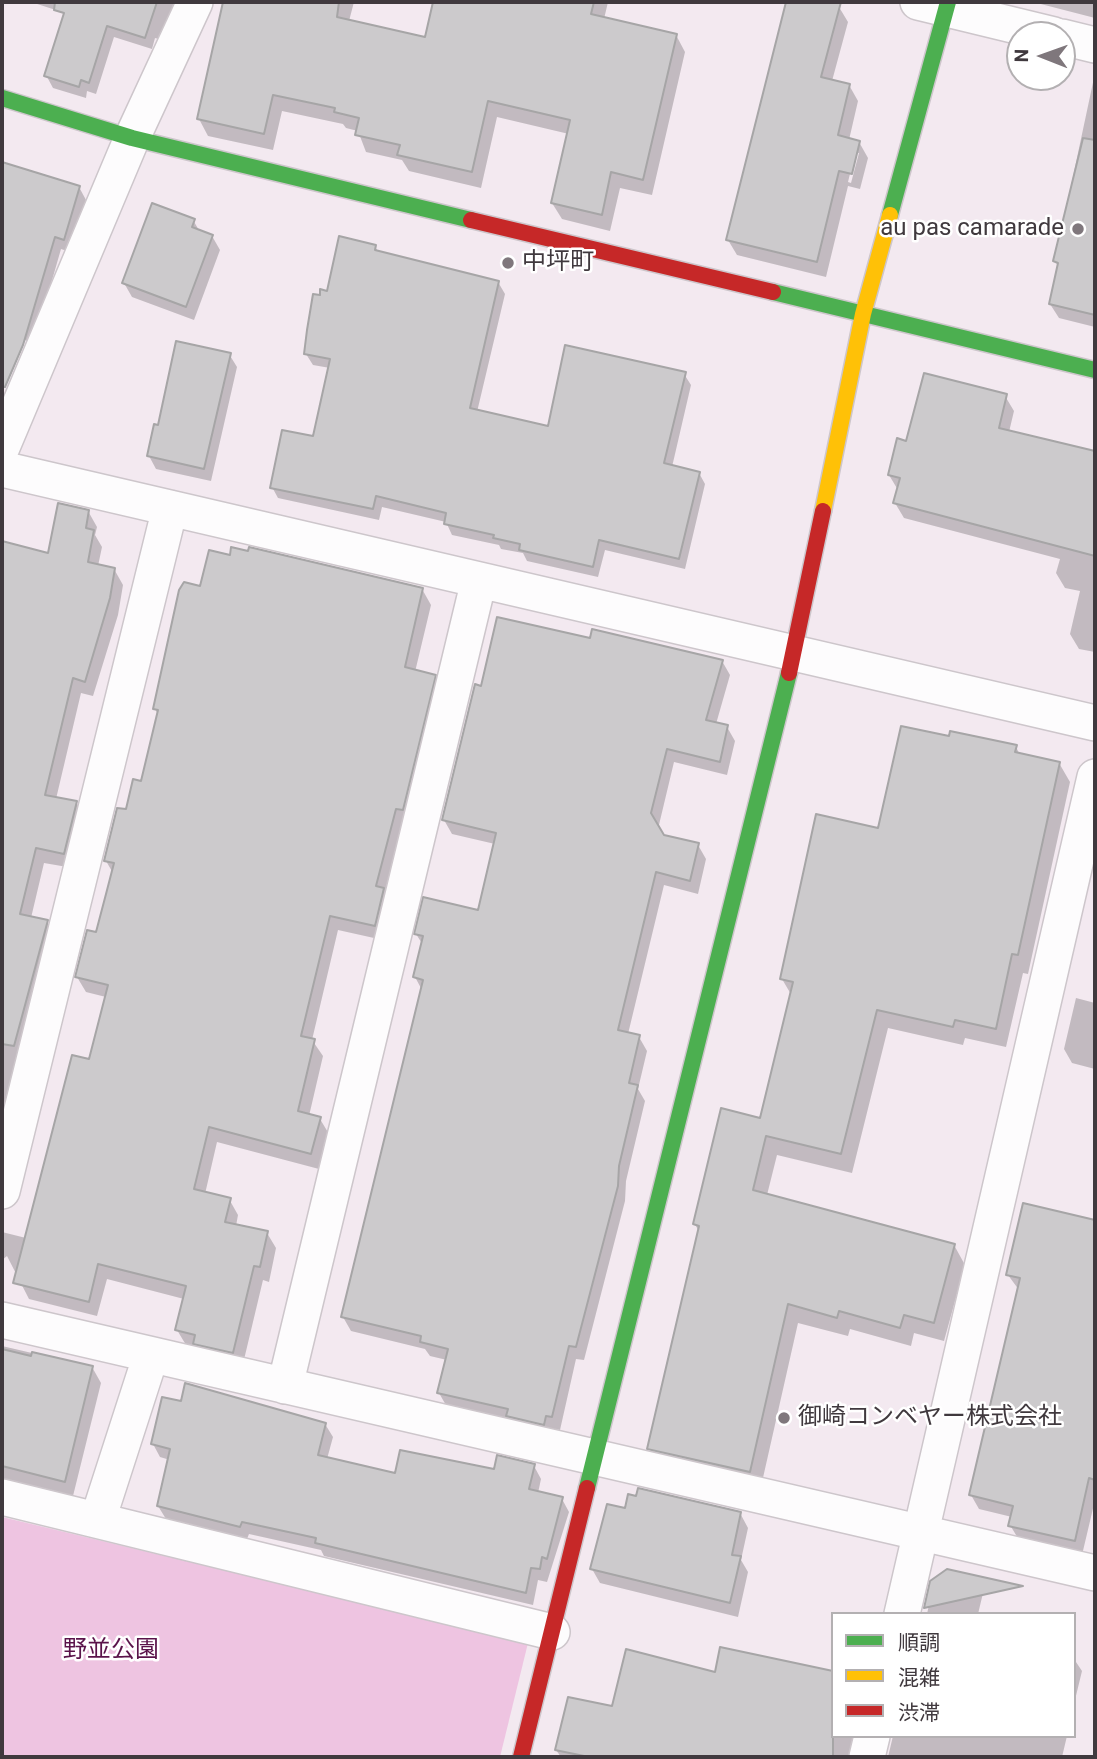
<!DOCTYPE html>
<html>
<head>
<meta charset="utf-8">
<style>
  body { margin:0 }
  #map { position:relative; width:1097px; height:1759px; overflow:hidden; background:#f3e9f0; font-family:Roboto,"Noto Sans JP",sans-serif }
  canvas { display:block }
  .frame { position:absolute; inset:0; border:4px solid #40393e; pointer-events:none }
  .legend { position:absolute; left:831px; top:1612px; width:245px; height:126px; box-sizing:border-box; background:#fff; border:2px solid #b3b0b2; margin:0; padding:9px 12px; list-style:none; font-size:21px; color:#40393e }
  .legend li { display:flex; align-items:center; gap:14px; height:35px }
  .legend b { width:35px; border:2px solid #b3b0b2 }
  .north { position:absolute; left:1006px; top:21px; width:70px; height:70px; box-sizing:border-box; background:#fff; border:2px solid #b3b0b2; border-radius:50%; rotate:271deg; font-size:19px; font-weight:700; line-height:28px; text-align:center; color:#40393e }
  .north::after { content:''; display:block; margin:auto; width:24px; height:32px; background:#7f777c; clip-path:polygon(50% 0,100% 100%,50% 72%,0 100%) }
</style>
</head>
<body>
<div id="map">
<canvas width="1097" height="1759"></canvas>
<div class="frame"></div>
<ul class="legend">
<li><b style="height:9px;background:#4caf50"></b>順調</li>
<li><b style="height:9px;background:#ffc107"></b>混雑</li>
<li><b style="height:9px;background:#c62828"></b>渋滞</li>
</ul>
<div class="north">N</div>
</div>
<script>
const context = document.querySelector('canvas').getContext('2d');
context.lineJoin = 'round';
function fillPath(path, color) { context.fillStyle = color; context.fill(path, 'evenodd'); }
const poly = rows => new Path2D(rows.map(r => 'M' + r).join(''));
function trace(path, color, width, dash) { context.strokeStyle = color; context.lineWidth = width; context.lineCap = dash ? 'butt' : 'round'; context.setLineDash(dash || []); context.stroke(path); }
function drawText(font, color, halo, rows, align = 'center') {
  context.font = font + ' Roboto,"Noto Sans JP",sans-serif'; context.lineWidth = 5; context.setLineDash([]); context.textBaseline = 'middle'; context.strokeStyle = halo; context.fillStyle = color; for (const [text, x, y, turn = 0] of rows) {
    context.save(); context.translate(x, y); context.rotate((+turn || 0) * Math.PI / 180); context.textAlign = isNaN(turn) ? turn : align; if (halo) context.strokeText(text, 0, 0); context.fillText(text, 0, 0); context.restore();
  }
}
fillPath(poly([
  [2,1517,528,1643,500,1757,2,1757]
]), '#eec4e1');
fillPath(poly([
  [31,2,174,2,162,40,155,38,152,49,114,37,96,94,87,91,86,98,53,88,46,75,65,13],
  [224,2,354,2,349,21,426,39,436,2,608,2,604,19,676,35,685,52,652,195,620,188,610,231,562,219,552,203,569,134,497,117,481,188,409,171,402,160,366,152,358,131,346,128,343,124,282,111,273,150,208,136,199,119],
  [788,2,821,2,839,7,848,22,832,81,849,85,858,101,849,140,859,142,868,158,860,189,848,186,826,277,737,255,728,240],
  [855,153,859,153,851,183,848,182],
  [1033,2,1095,2,1095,18],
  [1095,73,1095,327,1059,318,1050,304,1059,267,1055,261],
  [2,164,79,187,86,200,70,252,61,249,34,343,2,333],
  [193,220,200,232,212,236,220,250,194,320,132,297,124,283],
  [375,247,379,253,498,282,505,294,477,412,549,428,684,374,691,385,672,467,699,473,705,484,685,569,605,550,598,577,527,561,523,553,501,549,499,545,452,535,446,522,382,507,379,520,278,498,272,487,315,438,330,368,313,365,306,354,321,297],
  [229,354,237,367,211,481,156,469,149,456,159,427],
  [1005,396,1014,411,1009,432,1095,453,1095,652,1079,649,1070,634,1080,591,1065,588,1056,573,1060,559,904,518,895,503,898,490,889,475,908,443],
  [88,511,97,527,95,535,102,547,98,566,114,569,123,585,118,615,93,696,81,693,56,799,76,802,85,818,73,868,44,863,31,918,47,922,56,937,2,1127,2,562,7,544,49,555],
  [202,588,422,589,431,605,415,672,434,676,443,692,383,940,338,930,312,1040,323,1056,309,1116,320,1119,329,1134,319,1169,217,1142,205,1194,229,1199,238,1215,236,1226,267,1233,276,1248,269,1282,263,1280,242,1368,186,1345,177,1330,184,1299,107,1279,97,1316,29,1299,7,1256,2,1260,2,1232,26,1238,90,1061,106,997,86,992,77,977,97,934,113,873,106,861,142,783,159,716,155,709],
  [591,640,722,661,730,675,716,724,727,727,735,741,727,775,674,762,658,829,663,837,698,845,706,859,698,894,664,885,628,1034,639,1037,647,1051,638,1089,645,1101,626,1181,625,1201,584,1360,576,1359,560,1430,554,1429,551,1438,447,1407,439,1393,447,1360,430,1356,425,1349,351,1331,343,1317,422,990,415,977,423,945,416,934,479,912,495,844,452,834,444,820,483,688],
  [1016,747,1020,755,1059,763,1070,782,1028,974,1023,973,1006,1047,965,1038,963,1045,888,1028,852,1173,777,1155,767,1195,954,1245,965,1265,944,1341,914,1333,911,1346,850,1329,848,1336,798,1323,760,1491,660,1468,649,1448,699,1232,695,1224,761,1120,792,996,782,979,879,830],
  [1076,998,1095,1003,1095,1069,1072,1063,1064,1049],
  [1025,1205,1095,1222,1095,1500,1082,1555,1019,1540,1010,1525,1012,1517,979,1509,971,1495,1019,1290,1008,1275],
  [2,1346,92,1367,101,1383,73,1496,2,1480],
  [325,1424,333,1437,327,1459,397,1475,495,1471,534,1466,541,1479,538,1493,562,1499,569,1512,547,1582,538,1580,533,1605,324,1556,321,1550,249,1534,247,1539,166,1519,158,1506,170,1460,160,1457,153,1444],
  [637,1498,740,1513,748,1528,741,1560,748,1572,738,1617,600,1583,592,1569,626,1511],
  [934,1581,984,1589,978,1614,927,1614],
  [1074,1659,1082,1671,1074,1704],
  [716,1674,833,1736,863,1736,855,1757,561,1757,556,1750,614,1708],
  [893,1736,1067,1736,1062,1757,888,1757]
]), '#0003');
const building = poly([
  [55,2,157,2,145,38,107,26,89,83,81,80,79,87,44,76,64,13,54,10,55,2],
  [223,2,339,2,337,17,425,37,433,2,594,2,591,14,677,34,643,180,611,172,602,215,551,203,570,120,488,101,472,172,397,155,400,145,355,135,359,118,334,112,335,108,273,95,264,134,197,119,223,2],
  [786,2,841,2,821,77,850,84,838,135,860,141,852,174,839,171,817,262,726,240,786,2],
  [1083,138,1095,140,1095,315,1049,304,1058,263,1053,261,1083,138],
  [2,162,80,186,64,240,55,237,23,345,5,387,2,387,2,162],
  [152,203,195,219,192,227,213,235,186,307,122,283,152,203],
  [339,236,376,245,375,250,499,281,470,408,548,426,565,345,686,372,664,463,700,472,679,559,599,540,593,567,519,550,520,544,493,538,494,535,444,524,446,513,376,496,373,509,270,488,282,430,313,436,330,359,304,354,307,330,313,294,320,295,320,289,327,291,339,236],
  [176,341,231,353,204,469,147,456,154,424,158,425,176,341],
  [924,373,1007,394,999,428,1095,451,1095,556,893,503,900,478,888,475,897,438,906,441,924,373],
  [58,503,89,510,86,528,94,530,88,562,115,568,110,598,85,682,73,678,45,795,77,801,64,854,36,848,20,914,48,920,14,1046,2,1044,2,541,48,553,58,503],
  [231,547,248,551,249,547,423,588,405,667,436,675,403,810,396,809,376,886,384,888,375,926,330,916,301,1036,315,1039,298,1111,321,1117,311,1154,209,1127,194,1189,231,1198,225,1222,268,1231,260,1267,254,1266,233,1353,193,1344,195,1335,175,1330,186,1286,98,1264,89,1302,13,1283,72,1055,89,1059,108,985,75,977,87,930,96,932,106,894,114,863,104,861,117,808,126,809,133,779,141,781,158,710,153,709,179,590,184,582,200,586,209,550,230,555,231,547],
  [497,617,590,638,592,629,723,660,706,720,728,725,720,762,667,749,651,813,664,835,699,843,690,881,656,872,618,1030,640,1035,629,1083,638,1085,619,1166,618,1186,576,1347,569,1346,552,1417,546,1416,544,1425,506,1416,508,1409,437,1393,448,1349,420,1342,421,1336,341,1317,423,980,413,977,423,936,414,934,423,897,478,910,496,833,442,820,475,684,481,686,497,617],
  [901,726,949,736,950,731,1017,745,1015,752,1060,762,1018,955,1012,954,996,1029,955,1020,953,1027,877,1010,841,1154,766,1136,753,1190,955,1244,934,1323,904,1315,900,1328,839,1311,837,1318,788,1304,750,1472,647,1449,699,1226,693,1224,721,1108,760,1118,793,982,780,979,816,814,878,828,901,726],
  [1023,1203,1095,1220,1095,1480,1089,1478,1075,1541,1008,1526,1013,1506,969,1495,1020,1278,1006,1275,1023,1203],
  [2,1349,31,1356,32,1352,93,1366,65,1482,2,1466,2,1349],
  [185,1383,326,1423,318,1455,395,1473,400,1450,494,1469,497,1455,535,1464,529,1489,563,1497,547,1559,542,1557,540,1569,531,1568,526,1593,315,1543,316,1538,242,1522,240,1527,157,1506,170,1449,151,1444,162,1397,181,1401,185,1383],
  [638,1488,741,1512,732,1555,741,1556,730,1603,590,1569,607,1504,625,1508,628,1494,636,1496,638,1488],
  [947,1569,1023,1586,924,1608,930,1581,947,1569],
  [720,1647,833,1671,833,1757,589,1757,555,1750,568,1697,612,1706,626,1649,715,1672,720,1647]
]);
fillPath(building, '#cccacc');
trace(building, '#a6a5a6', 2);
const street = poly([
  [918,2,1054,35],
  [1062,37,1095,45],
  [2,447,132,138,195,2],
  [2,469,1095,723],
  [2,1191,170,508],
  [2,1320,1095,1573],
  [285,1386,479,580],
  [2,1497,552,1632],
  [98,1519,151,1355],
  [902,1614,1095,777],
  [867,1757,872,1736]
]);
const fast = poly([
  [2,98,132,138,471,220],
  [890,215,948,2],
  [773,292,1095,370],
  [587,1488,789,673]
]);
const slow = poly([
  [823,511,863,314,890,215]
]);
const jam = poly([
  [471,220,773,292],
  [789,673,823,511],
  [521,1757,587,1488]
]);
trace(street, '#cdc6cb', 38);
trace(fast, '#cdc6cb', 19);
trace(slow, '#cdc6cb', 19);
trace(jam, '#cdc6cb', 19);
trace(street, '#fdfcfd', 35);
trace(fast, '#4caf50', 16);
trace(slow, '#ffc107', 16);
trace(jam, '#c62828', 16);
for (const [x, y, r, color] of [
  [1078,229,7,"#7f777c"],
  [508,263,7,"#7f777c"],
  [784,1418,7,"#7f777c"]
]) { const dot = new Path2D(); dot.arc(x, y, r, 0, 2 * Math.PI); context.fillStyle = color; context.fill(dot); trace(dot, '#fff', 2.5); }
drawText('24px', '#40393e', '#fff', [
  ["au pas camarade",1064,229,"right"],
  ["中坪町",522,263],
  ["御崎コンベヤー株式会社",798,1418]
], 'left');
drawText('24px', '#5a134a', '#fff', [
  ["野並公園",111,1651]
]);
</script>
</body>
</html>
